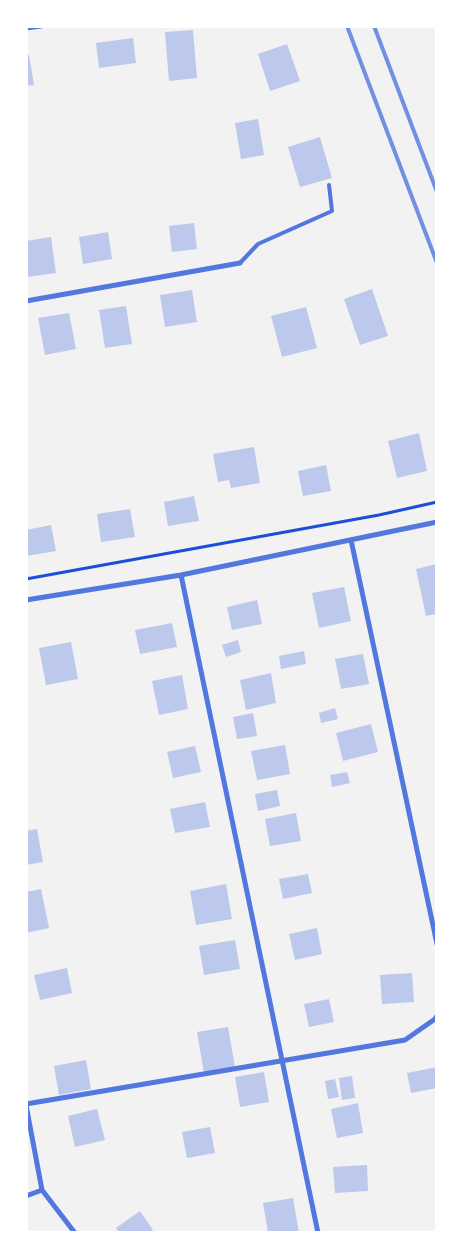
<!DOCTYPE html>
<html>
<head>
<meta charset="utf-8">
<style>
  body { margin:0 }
  #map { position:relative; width:463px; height:1259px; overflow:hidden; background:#f2f2f2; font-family:Mulish,sans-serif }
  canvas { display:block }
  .frame { position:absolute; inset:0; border:28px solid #fff; pointer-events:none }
</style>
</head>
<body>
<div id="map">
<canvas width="463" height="1259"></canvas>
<div class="frame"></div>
</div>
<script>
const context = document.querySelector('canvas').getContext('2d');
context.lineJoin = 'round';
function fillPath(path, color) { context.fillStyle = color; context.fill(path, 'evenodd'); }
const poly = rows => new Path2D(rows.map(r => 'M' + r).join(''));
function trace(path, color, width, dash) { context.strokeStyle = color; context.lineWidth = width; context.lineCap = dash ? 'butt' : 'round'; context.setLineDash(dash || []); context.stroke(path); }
fillPath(poly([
  [193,30,197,78,169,81,165,32],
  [133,38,136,63,99,68,96,43],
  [287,44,300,81,270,91,258,54],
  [26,55,29,55,34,85,26,86],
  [258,119,264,155,241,159,235,123],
  [320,137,332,178,300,187,288,147],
  [194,223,197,249,172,252,169,226],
  [108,232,112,259,83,264,79,237],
  [51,237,56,273,27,277,26,241],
  [372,289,388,336,360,345,344,299],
  [192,290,197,322,165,327,160,295],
  [126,306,132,344,105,348,99,310],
  [306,307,317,348,282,357,271,316],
  [69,313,76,349,45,355,38,318],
  [419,433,427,471,397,478,388,441],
  [254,447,260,483,231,488,229,480,218,482,213,454],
  [326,465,331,491,303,496,298,471],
  [194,496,199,521,168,526,164,502],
  [130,509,135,537,101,542,97,514],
  [51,525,56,551,26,556,26,530],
  [437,564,437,614,426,616,416,569],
  [344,587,351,621,319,628,312,593],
  [257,600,262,624,232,630,227,607],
  [172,623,177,647,140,654,135,630],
  [238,640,241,652,226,657,222,645],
  [71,642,78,679,46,685,39,648],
  [304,651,306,664,281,669,279,656],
  [363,654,369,684,341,689,335,659],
  [271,673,276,703,246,710,240,680],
  [182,675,188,709,159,715,152,681],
  [335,708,338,719,321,723,319,713],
  [253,713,257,736,237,739,233,717],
  [371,724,378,752,343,761,336,733],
  [285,745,290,774,257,780,251,751],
  [195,746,201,772,173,778,167,752],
  [347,772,350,783,332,787,330,775],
  [277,790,280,806,258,811,255,794],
  [205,802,210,827,175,833,170,809],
  [296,813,301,841,270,846,265,819],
  [37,829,43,862,26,865,26,831],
  [308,874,312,893,283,899,279,879],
  [226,884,232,919,196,925,190,891],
  [41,889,49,928,26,933,26,892],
  [317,928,322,954,295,960,289,934],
  [235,940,240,969,204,975,199,946],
  [67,968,72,993,40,1000,34,975],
  [412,973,414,1002,382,1004,380,975],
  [329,999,334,1022,309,1027,304,1004],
  [228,1027,235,1067,204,1073,197,1032],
  [86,1060,91,1089,59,1095,54,1066],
  [437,1067,437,1088,411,1093,407,1073],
  [264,1072,269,1102,240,1107,235,1077],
  [352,1076,355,1098,342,1100,339,1078],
  [335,1079,339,1097,328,1099,325,1081],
  [358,1103,363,1133,337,1138,331,1109],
  [97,1109,105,1140,75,1147,68,1116],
  [210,1127,215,1153,187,1158,182,1132],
  [367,1165,368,1191,335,1193,333,1167],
  [293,1198,299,1233,268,1233,263,1203],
  [140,1211,153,1230,148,1233,119,1233,116,1228]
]), '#bdc9ec');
trace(poly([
  [26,579,379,515,437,502]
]), '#1d4ed8', 3);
trace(poly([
  [240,263,258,244,332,211,329,185]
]), '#5277de', 4);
trace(poly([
  [26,28,41,26],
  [26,301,240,263],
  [351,540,437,944],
  [181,575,318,1233],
  [26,600,181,575,437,522],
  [26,1104,405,1040,435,1019,437,1016],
  [26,1105,42,1190,75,1233],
  [26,1196,42,1190]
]), '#5277de', 5);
trace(poly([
  [347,26,437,263],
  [374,26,437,192]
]), '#7290e2', 4);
</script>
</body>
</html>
